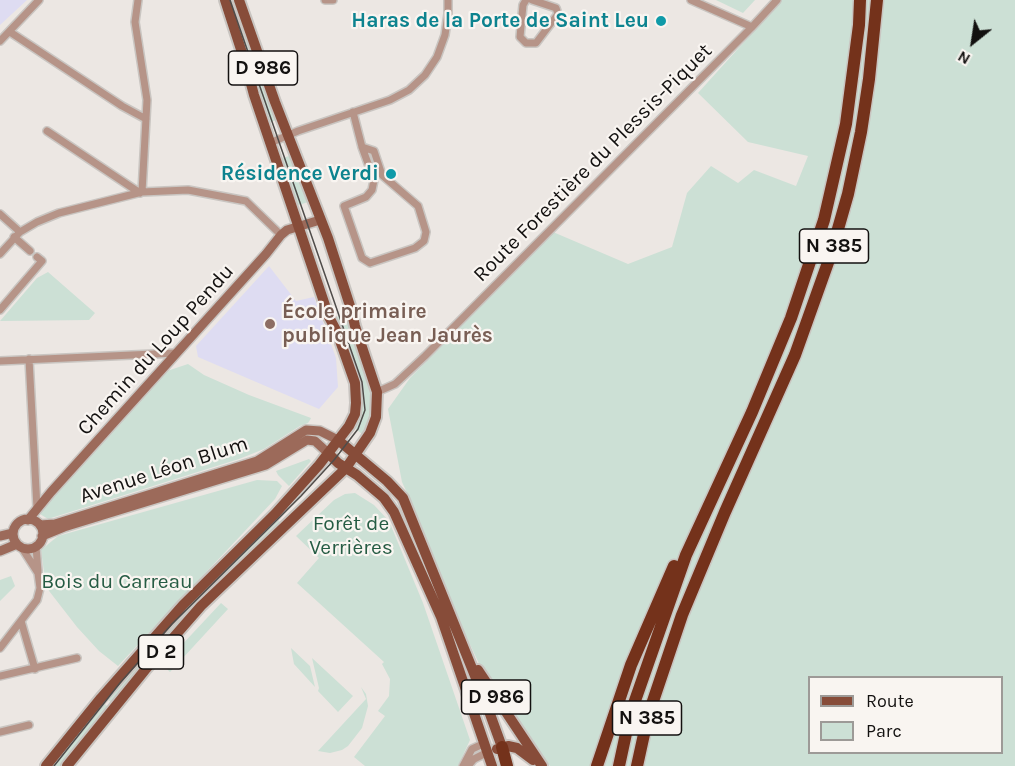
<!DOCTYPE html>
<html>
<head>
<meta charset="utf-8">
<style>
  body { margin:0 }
  #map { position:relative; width:1015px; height:766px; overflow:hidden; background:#ece7e3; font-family:Karla,sans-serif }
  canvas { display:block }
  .legend { position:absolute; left:808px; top:676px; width:195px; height:78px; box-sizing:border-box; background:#f9f5f1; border:2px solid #9d9a97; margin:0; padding:8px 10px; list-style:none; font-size:18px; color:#131110 }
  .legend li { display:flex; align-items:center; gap:12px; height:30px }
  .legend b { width:30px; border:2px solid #9d9a97 }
  .north { position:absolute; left:943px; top:12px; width:60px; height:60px; -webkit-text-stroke:4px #f9f5f1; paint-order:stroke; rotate:210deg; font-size:16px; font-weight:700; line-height:24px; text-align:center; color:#131110 }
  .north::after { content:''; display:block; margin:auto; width:21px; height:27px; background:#131110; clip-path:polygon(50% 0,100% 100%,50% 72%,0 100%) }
</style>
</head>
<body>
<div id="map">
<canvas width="1015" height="766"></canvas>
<ul class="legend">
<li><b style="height:8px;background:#874c39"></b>Route</li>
<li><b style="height:16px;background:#cce0d5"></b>Parc</li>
</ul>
<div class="north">N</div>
</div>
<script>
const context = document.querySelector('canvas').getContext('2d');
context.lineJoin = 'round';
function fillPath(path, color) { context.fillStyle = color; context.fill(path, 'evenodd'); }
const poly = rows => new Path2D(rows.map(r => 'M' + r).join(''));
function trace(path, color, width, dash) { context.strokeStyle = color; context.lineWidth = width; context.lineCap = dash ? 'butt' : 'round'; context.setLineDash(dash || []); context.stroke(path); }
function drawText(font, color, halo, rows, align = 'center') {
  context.font = font + ' Karla,sans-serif'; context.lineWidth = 4.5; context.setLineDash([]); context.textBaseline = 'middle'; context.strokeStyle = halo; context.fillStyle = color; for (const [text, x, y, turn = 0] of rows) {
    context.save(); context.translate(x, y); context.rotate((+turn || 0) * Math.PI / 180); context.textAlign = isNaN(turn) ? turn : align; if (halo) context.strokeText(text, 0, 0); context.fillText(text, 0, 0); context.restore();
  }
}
fillPath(poly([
  [0,0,27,0,0,25],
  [269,266,296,301,314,297,336,358,338,387,319,409,198,357,196,346]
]), '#dedcf2');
fillPath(poly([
  [227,0,237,0,279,119,268,123],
  [716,0,755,0,743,13],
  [782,0,1015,0,1015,766,550,766,526,739,481,668,449,600,413,506,402,482,388,409,410,378,553,232,628,264,672,247,687,193,711,166,738,183,754,170,796,186,808,156,748,142,698,93],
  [810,678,1002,678,1002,752,810,752],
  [292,155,308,202,296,206,280,159],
  [48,272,95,313,89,320,0,321,37,278],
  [349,313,372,387,373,414,364,436,355,428,361,411,362,401,360,388,334,318],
  [188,364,204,375,249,395,311,418,310,420,308,423,300,426,264,449,239,459,48,519,40,514,44,507,167,371],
  [309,459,311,461,289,486,278,475,276,471],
  [257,480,277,481,282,486,275,499,118,666,99,651,77,627,46,587,41,550,58,536],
  [355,493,374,505,389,521,423,603,470,740,458,766,365,766,354,757,385,716,378,711,389,696,390,679,382,664,384,662,297,583,319,558,296,536,334,500,345,494],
  [275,517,282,524,114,705,105,697,166,628],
  [11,576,15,586,0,601,0,580],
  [221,603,228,609,170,672,163,665],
  [291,648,310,666,315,687,294,664],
  [312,658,353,696,338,712,318,691,319,688],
  [361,687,366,694,368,706,362,728,348,746,342,750,330,753,318,751,366,699],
  [102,701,110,709,63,766,49,766]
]), '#cce0d5');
const street = poly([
  [138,0,135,22,147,100,142,192],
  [325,0,333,0],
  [526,0,523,5,520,37,526,43,536,43,558,14,556,8,532,0],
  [691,0,752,27],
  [10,32,122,106,146,119],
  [0,41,39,0],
  [353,112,362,147,374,180,372,190,366,197,344,206,362,258,370,263,415,248,424,241,426,232,418,206,382,175,374,151,362,147],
  [47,131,140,193],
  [270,143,298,131,390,100,409,90,425,75,437,57,445,35,448,14,448,0],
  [0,214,20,232],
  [14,237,30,251],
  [0,254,20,232,37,222,59,213,142,192,188,190,246,201,281,235],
  [0,310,42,261,37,257],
  [29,359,37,508],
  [0,361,176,353],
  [377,392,395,384,425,356,752,27,777,0],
  [36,547,38,571],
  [21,621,35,669],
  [0,648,37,600,40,588,38,573,22,548],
  [0,676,77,658],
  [0,732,29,725],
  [463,766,472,749,485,743],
  [468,766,474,759,488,752]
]);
const secondary = poly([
  '13 534a15 15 0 1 1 30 0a15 15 0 1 1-30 0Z',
  [28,520,51,492,266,254,281,235,287,230,320,220],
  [40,525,55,524,257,461,306,430,320,431,338,440],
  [0,536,13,533],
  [42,536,64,527,266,465,307,440,315,441,328,453],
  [0,551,17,544]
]);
const primary = poly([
  [338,440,387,481,403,498,486,703,502,747],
  [328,453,338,463,357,475,384,498,394,512,441,617,492,766],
  [478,670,542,766],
  [497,749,508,746,517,748,533,760],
  [46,766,101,698,183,605,275,514,319,465,349,426,355,414,356,403,355,383,337,332,329,317,254,95,246,65,225,0],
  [67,766,145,670,201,606,346,468,370,433,376,417,377,392,355,326,351,309,328,238,275,102,239,0]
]);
const highway = poly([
  [502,747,507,766],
  [597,766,631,665,674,566],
  [619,766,630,715,686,555,752,412,791,318,824,220,846,124,859,25,860,0],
  [637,766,648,716,682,615,725,512,795,355,830,257,848,194,861,132,869,79,877,0]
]);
trace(street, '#c9c5c1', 10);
trace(secondary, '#c9c5c1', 12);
trace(primary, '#c9c5c1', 14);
trace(highway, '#c9c5c1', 15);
trace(street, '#b69488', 7);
trace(secondary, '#9c6a5a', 9);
trace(primary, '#874c39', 10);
trace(highway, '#74321b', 12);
trace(poly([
  [54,766,120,683,172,624,301,496,334,460,358,429,365,410,362,382,230,0]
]), '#4f4c4a', 1.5);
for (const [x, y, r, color] of [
  [661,21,6,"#0f9aa8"],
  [391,174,6,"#0f9aa8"],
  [270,324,6,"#8d6e63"]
]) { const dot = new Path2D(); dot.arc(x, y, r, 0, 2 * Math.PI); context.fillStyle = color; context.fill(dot); trace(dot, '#f9f5f1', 2); }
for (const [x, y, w] of [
  [263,68,69],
  [834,246,69],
  [161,652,45],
  [496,697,69],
  [647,718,69]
]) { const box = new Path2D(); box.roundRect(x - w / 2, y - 17, w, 34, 4.5); context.fillStyle = '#f9f5f1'; context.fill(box); trace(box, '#131110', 1.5); }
drawText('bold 20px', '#131110', null, [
  ["D 986",263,68],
  ["N 385",834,246],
  ["D 2",161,652],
  ["D 986",496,697],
  ["N 385",647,718]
]);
drawText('bold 21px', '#0d838f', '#f9f5f1', [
  ["Haras de la Porte de Saint Leu",649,21],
  ["Résidence Verdi",379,174]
], 'right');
drawText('21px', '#131110', '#f9f5f1', [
  ["Route Forestière du Plessis-Piquet",593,163,-45],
  ["Chemin du Loup Pendu",156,350,-48],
  ["Avenue Léon Blum",164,470,-18]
]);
drawText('bold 21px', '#785e54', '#f9f5f1', [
  ["École primaire",282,312],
  ["publique Jean Jaurès",282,336]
], 'left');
drawText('21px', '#265c44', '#f9f5f1', [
  ["Forêt de",351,524],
  ["Verrières",351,548],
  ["Bois du Carreau",117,582]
]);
</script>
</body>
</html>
